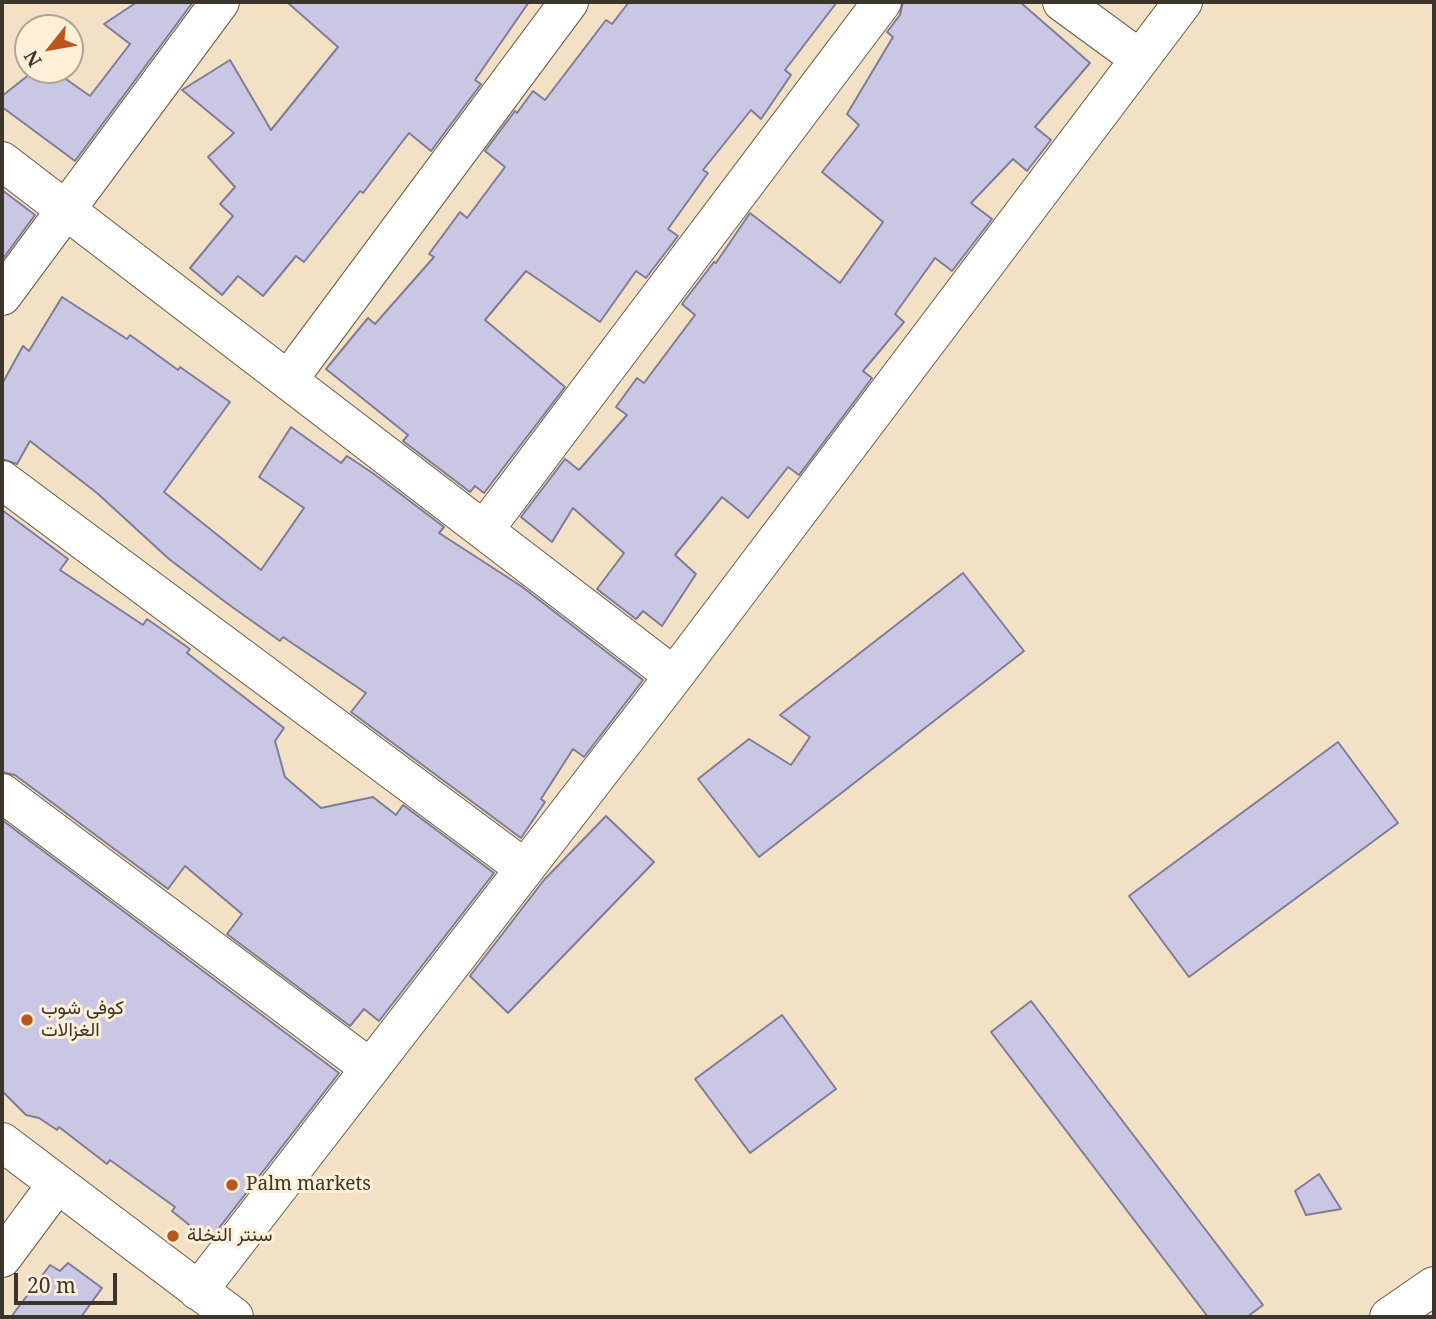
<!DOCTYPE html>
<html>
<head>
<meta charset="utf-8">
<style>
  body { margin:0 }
  #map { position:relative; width:1436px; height:1319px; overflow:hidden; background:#f3e1c6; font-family:"Noto Serif",serif }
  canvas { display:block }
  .frame { position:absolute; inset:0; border:4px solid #3c352b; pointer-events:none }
  .north { position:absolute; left:14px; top:14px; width:70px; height:70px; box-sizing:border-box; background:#feefd9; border:2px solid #b0a593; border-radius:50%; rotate:239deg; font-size:19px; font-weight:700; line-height:28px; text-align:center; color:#3c352b }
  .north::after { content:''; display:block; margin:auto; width:24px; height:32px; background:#ba571e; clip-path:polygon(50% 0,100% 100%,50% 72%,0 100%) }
  .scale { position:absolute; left:14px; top:1273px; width:103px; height:32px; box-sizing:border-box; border:4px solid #3c352b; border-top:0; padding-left:9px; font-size:21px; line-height:24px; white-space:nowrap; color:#3c352b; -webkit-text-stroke:5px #feefd9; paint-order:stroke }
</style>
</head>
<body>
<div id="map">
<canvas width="1436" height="1319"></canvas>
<div class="frame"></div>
<div class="north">N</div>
<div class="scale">20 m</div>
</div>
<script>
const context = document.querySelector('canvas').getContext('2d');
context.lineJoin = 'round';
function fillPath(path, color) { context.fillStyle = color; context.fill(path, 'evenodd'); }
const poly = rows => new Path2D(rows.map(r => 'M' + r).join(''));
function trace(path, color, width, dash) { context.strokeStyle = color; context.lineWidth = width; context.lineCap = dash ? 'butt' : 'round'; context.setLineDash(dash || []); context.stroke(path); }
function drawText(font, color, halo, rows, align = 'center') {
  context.font = font + ' "Noto Serif",Vazirmatn,serif'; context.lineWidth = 6; context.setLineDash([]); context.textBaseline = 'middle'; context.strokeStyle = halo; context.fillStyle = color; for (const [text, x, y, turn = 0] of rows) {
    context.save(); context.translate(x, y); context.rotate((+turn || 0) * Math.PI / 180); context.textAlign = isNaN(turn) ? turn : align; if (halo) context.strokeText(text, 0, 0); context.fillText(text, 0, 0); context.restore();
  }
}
const building = poly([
  [137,2,193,2,75,161,2,107,2,96,35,70,53,70,90,96,130,44,104,24,137,2],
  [287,2,529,2,475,80,481,84,431,151,409,133,363,193,360,191,304,262,296,256,263,296,238,276,222,295,190,268,233,216,220,204,235,187,208,157,234,133,182,90,230,60,271,130,338,47,287,2],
  [629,2,837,2,785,70,791,75,761,119,751,110,703,170,708,173,668,229,678,236,646,278,636,271,600,322,526,271,485,320,565,387,484,493,475,486,470,492,403,441,408,435,326,369,368,318,375,324,434,257,429,254,460,212,467,218,505,167,485,151,515,111,517,113,533,91,545,100,606,20,612,24,629,2],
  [903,2,1020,2,1090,63,1035,127,1051,140,1027,171,1013,159,971,203,992,219,952,271,935,258,895,314,904,322,863,371,872,378,799,475,788,467,748,518,722,497,675,555,696,574,662,626,643,611,636,619,597,589,624,553,573,508,552,542,521,517,565,459,579,470,627,415,616,407,637,378,644,383,695,315,682,304,714,262,716,263,750,213,840,283,883,222,822,172,859,125,847,114,893,37,887,32,900,15,903,2],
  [2,190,35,215,2,260,2,190],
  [62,297,127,339,130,335,178,370,180,367,230,402,164,492,261,570,304,508,259,477,291,427,341,463,347,456,374,474,444,527,439,533,521,586,643,680,584,757,573,749,541,799,545,802,521,838,351,712,366,693,283,637,280,641,228,604,169,559,97,493,30,441,17,464,2,459,2,384,23,346,29,351,62,297],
  [2,510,68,559,60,570,143,625,147,619,190,649,187,653,284,728,275,741,285,777,321,808,373,797,396,815,403,805,494,873,379,1021,364,1009,350,1026,227,934,242,914,185,866,168,889,15,775,2,772,2,510],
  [963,573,1024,651,759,857,698,779,749,739,791,765,810,737,780,715,963,573],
  [1338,742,1398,823,1189,977,1129,896,1338,742],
  [606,816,654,862,508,1013,470,976,544,880,606,816],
  [2,820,339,1073,209,1241,172,1211,175,1207,110,1160,107,1164,59,1127,57,1130,39,1118,26,1115,2,1091,2,820],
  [1031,1001,1263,1305,1247,1317,1208,1317,991,1032,1031,1001],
  [782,1015,836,1089,750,1153,695,1079,782,1015],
  [1319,1174,1341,1209,1306,1215,1295,1191,1319,1174],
  [68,1263,102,1288,81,1317,11,1317,50,1265,60,1271,68,1263]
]);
fillPath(building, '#cac7e5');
trace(building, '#7f7c98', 2);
const street = poly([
  [1062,2,1140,59],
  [2,161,674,676],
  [2,296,220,2],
  [288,380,569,2],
  [2,480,524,868],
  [484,530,882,2],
  [2,793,370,1068],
  [2,1142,234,1317],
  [2,1258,57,1184],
  [198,1291,674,676,1183,2],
  [1389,1317,1434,1286]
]);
trace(street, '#6a5a42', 40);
trace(street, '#fff', 38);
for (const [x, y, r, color] of [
  [27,1020,7,"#ba571e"],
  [232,1185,7,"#ba571e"],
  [173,1236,7,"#ba571e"]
]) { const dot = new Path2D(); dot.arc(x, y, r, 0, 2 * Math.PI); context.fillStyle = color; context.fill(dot); trace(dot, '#feefd9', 2.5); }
drawText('19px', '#3c352b', '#feefd9', [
  ["كوفي شوب",41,1009],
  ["الغزالات",41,1031],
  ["Palm markets",246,1185],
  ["سنتر النخلة",187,1236]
], 'left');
</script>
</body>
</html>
